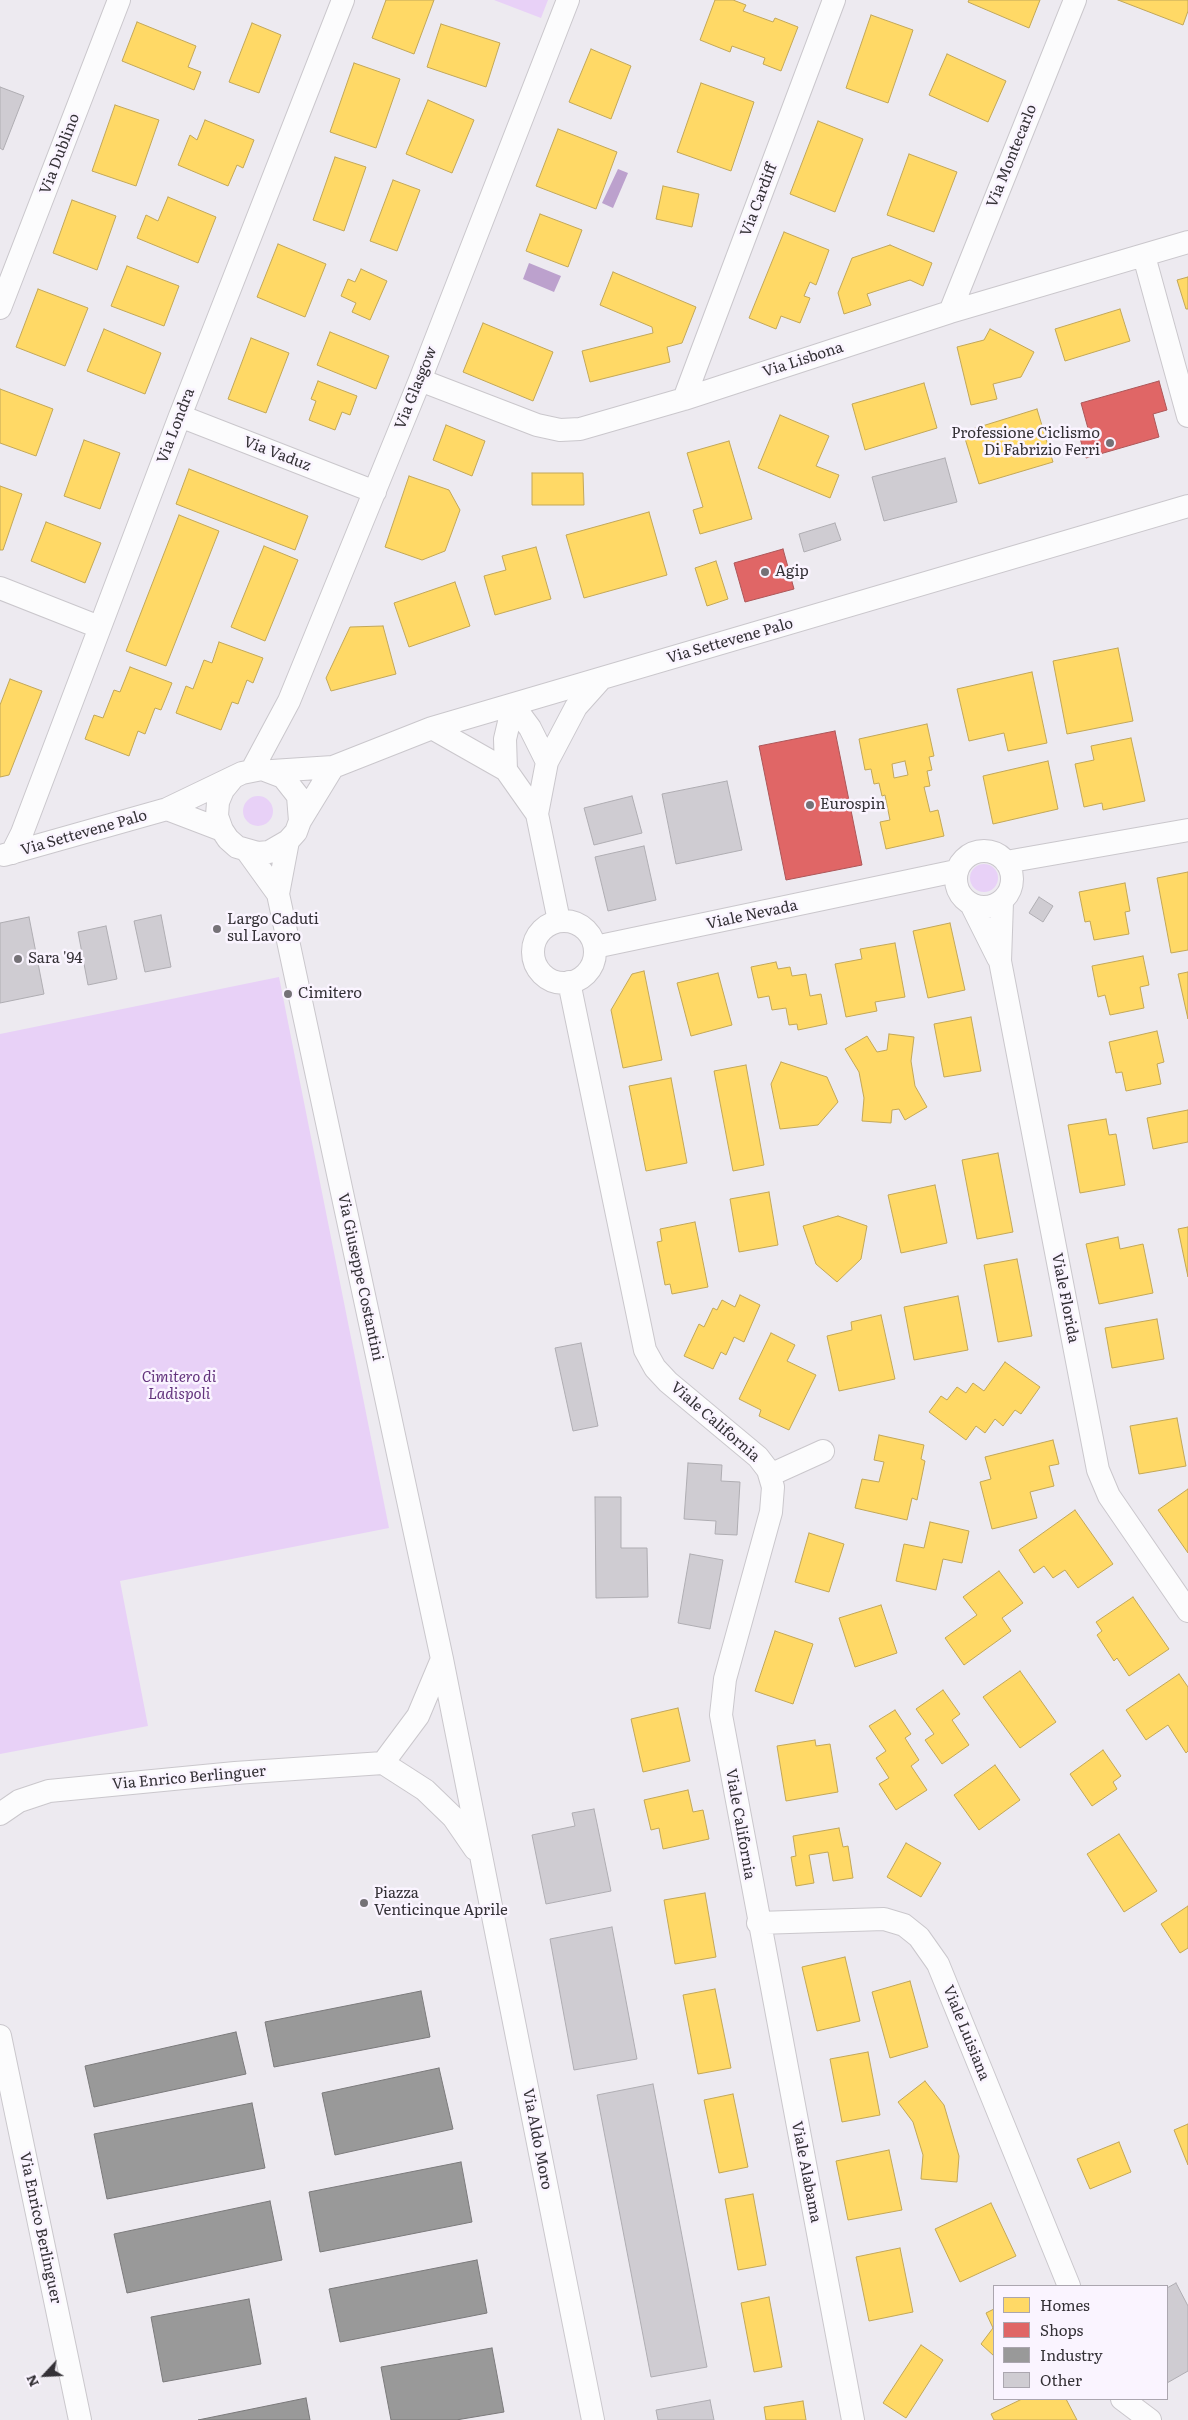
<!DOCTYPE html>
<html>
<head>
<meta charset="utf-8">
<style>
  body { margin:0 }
  #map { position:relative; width:1188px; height:2420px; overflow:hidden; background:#edeaf0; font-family:Literata,serif }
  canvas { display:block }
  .legend { position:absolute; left:993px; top:2285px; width:175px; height:115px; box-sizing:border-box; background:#faf4ff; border:1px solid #aba6af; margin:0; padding:6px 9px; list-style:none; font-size:15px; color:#343136 }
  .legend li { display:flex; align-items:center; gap:10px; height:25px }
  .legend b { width:25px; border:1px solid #aba6af }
  .north { position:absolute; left:20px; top:2350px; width:50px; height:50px; -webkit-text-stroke:4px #faf4ff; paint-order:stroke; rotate:245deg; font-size:14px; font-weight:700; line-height:20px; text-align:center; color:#343136 }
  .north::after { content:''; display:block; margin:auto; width:18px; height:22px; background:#343136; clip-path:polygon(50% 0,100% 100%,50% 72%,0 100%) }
</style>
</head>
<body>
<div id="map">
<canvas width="1188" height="2420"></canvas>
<ul class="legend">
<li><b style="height:14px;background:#ffd966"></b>Homes</li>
<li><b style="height:14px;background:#e06666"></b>Shops</li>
<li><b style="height:14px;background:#999"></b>Industry</li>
<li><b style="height:14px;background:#cfccd2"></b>Other</li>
</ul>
<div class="north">N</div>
</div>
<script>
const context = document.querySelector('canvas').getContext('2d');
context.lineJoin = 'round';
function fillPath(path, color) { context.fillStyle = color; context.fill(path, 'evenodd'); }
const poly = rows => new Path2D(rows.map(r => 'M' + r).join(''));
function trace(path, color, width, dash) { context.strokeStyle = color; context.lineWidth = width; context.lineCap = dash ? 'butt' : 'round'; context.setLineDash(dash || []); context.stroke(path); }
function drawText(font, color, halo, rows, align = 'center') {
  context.font = font + ' Literata,serif'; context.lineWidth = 5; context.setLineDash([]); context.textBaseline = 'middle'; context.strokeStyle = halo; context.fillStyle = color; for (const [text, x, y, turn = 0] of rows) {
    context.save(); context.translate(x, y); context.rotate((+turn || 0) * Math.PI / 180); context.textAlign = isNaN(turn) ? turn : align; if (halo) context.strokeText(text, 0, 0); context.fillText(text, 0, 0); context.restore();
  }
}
fillPath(poly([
  [494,0,548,0,541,18],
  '243 811a15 15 0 1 1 30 0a15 15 0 1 1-30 0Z',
  '970 878a14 14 0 1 1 28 0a14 14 0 1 1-28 0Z',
  [279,977,389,1528,120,1581,148,1726,0,1754,0,1034]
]), '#e8d1f7');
fillPath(poly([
  [618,169,628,173,613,208,602,203],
  [529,263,561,276,554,292,523,279]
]), '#bca1cd');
const homes = poly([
  [386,0,434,0,414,54,372,38,386,0],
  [715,0,733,0,746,5,743,11,773,22,775,18,798,27,781,71,763,64,765,58,732,46,730,52,700,40,715,0],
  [969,0,1040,0,1029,28,968,2,969,0],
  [1118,0,1188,0,1188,11,1183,25,1118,0],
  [871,15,913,30,888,103,846,88,871,15],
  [137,22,196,46,188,67,201,72,194,90,122,61,137,22],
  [252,23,281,35,259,93,229,82,252,23],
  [441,24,500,43,486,87,427,67,441,24],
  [591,49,631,66,611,119,569,102,591,49],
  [947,54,1006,81,988,122,929,95,947,54],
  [354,63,400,79,376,148,330,132,354,63],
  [701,83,754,102,731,171,677,152,701,83],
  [428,100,474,120,452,173,406,154,428,100],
  [115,105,159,120,136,186,92,171,115,105],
  [205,120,254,140,243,168,237,165,228,186,178,165,190,135,197,140,205,120],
  [818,121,863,139,835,212,790,194,818,121],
  [558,129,617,152,596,209,536,186,558,129],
  [909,154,957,172,934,232,887,215,909,154],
  [335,157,366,167,344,231,313,220,335,157],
  [393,180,420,190,397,251,370,241,393,180],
  [663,186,699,194,692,227,656,219,663,186],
  [168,197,216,217,198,263,137,238,146,215,158,221,168,197],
  [72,200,116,216,97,270,53,253,72,200],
  [540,214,582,230,568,267,526,251,540,214],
  [784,232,829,250,816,285,810,282,804,296,810,298,800,323,781,316,776,329,749,318,784,232],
  [278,244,326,264,305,317,257,297,278,244],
  [890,245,932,263,923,286,910,280,867,294,871,305,844,314,838,293,852,258,890,245],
  [127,266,179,286,164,326,111,306,127,266],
  [361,269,387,281,370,320,352,312,356,303,341,296,348,279,355,282,361,269],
  [613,272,696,307,682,343,667,347,670,362,590,382,582,351,653,333,652,327,600,305,613,272],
  [1188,277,1188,309,1186,309,1177,280,1188,277],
  [38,289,88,308,65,366,16,347,38,289],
  [1120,309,1130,341,1065,361,1055,329,1120,309],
  [483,323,553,352,533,401,463,372,483,323],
  [104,329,161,353,145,394,87,371,104,329],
  [990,329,1034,352,1021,377,993,384,997,399,971,405,957,347,984,340,990,329],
  [330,332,389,356,376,389,317,365,330,332],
  [251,338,289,353,266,413,228,399,251,338],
  [318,381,357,396,350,415,342,412,335,430,309,420,316,401,311,399,318,381],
  [924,383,937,428,865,450,852,404,924,383],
  [0,389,53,409,36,456,0,443,0,389],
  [1037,409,1053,462,979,484,963,432,1037,409],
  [780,415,829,436,816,466,839,475,830,498,758,468,780,415],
  [446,425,485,441,472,476,433,460,446,425],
  [84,440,120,453,100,509,64,496,84,440],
  [729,441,752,519,700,534,693,510,703,507,687,453,729,441],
  [189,469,308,516,295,550,176,504,189,469],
  [532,473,583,473,584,505,532,505,532,473],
  [409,476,449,490,460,510,445,551,422,560,385,547,409,476],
  [0,486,22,494,3,550,0,550,0,486],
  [649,512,667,575,584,598,566,535,649,512],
  [179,515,219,531,166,666,126,651,179,515],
  [46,522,101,543,85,583,31,561,46,522],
  [264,546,298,560,265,641,231,627,264,546],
  [536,547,551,599,495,615,484,576,506,570,502,556,536,547],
  [716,561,728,599,707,606,695,568,716,561],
  [455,582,470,626,409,647,394,603,455,582],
  [383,626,396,674,331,691,326,678,350,627,383,626],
  [219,642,263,658,253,683,247,680,238,704,232,702,221,730,176,713,186,686,193,689,204,660,212,663,219,642],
  [1118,648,1133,721,1067,734,1053,661,1118,648],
  [130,667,172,683,161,710,155,708,145,734,138,731,129,756,85,739,94,715,103,718,114,690,120,692,130,667],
  [1032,672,1047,743,1008,751,1004,733,969,741,957,689,1032,672],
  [10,679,42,691,9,775,0,777,0,705,10,679],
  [927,724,934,756,929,757,932,770,927,771,930,786,924,787,930,812,938,810,944,836,886,849,880,822,890,820,885,795,882,796,879,783,874,784,871,769,865,770,859,739,927,724],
  [905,761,908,775,894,778,892,764,905,761],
  [1131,738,1145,801,1103,810,1102,803,1084,807,1075,764,1094,760,1091,746,1131,738],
  [1048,761,1058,809,993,824,983,776,1048,761],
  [1188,872,1188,950,1171,953,1157,878,1188,872],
  [1125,883,1130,911,1125,912,1129,934,1094,940,1090,921,1085,922,1079,892,1125,883],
  [950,923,965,990,928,998,913,931,950,923],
  [895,943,905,997,875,1002,877,1011,846,1017,835,964,862,959,860,949,895,943],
  [1143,956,1149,985,1140,987,1144,1008,1110,1015,1105,995,1098,997,1092,966,1143,956],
  [776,962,778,969,790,967,792,976,806,974,810,996,821,994,827,1024,798,1030,797,1024,789,1025,786,1008,772,1010,769,996,758,998,751,967,776,962],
  [644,971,662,1060,623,1068,611,1010,632,974,644,971],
  [1188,972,1188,1019,1178,974,1188,972],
  [718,973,732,1025,691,1036,677,983,718,973],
  [971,1017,981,1071,944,1077,934,1024,971,1017],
  [1157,1031,1164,1062,1157,1064,1161,1084,1126,1091,1122,1072,1116,1073,1109,1042,1157,1031],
  [889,1034,914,1037,911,1061,915,1086,927,1107,905,1120,899,1109,892,1110,891,1123,862,1121,864,1098,859,1072,845,1049,867,1036,877,1052,887,1050,889,1034],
  [781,1062,827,1077,838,1102,818,1125,780,1129,771,1084,781,1062],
  [746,1065,764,1165,733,1171,714,1071,746,1065],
  [671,1078,687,1163,646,1171,629,1086,671,1078],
  [1188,1110,1188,1142,1153,1149,1147,1118,1188,1110],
  [1106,1119,1109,1135,1116,1134,1125,1185,1080,1193,1068,1125,1106,1119],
  [998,1153,1013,1232,977,1239,962,1160,998,1153],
  [935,1185,947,1243,901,1253,888,1195,935,1185],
  [769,1192,778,1245,739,1252,730,1199,769,1192],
  [838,1216,867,1226,861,1259,837,1282,816,1264,803,1226,838,1216],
  [695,1222,708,1287,672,1294,670,1284,665,1285,657,1242,662,1241,660,1229,695,1222],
  [1188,1227,1188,1277,1178,1229,1188,1227],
  [1118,1237,1120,1249,1143,1244,1153,1293,1099,1304,1086,1244,1118,1237],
  [1017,1259,1032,1336,998,1342,984,1265,1017,1259],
  [740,1295,760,1305,744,1342,734,1337,726,1355,721,1352,713,1369,684,1356,699,1324,704,1327,713,1308,717,1310,722,1300,735,1307,740,1295],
  [958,1296,968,1350,914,1360,904,1307,958,1296],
  [881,1315,895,1379,839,1391,827,1336,852,1330,851,1322,881,1315],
  [1157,1319,1164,1359,1112,1368,1105,1328,1157,1319],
  [771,1333,795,1345,787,1361,816,1375,789,1430,759,1416,761,1410,739,1399,771,1333],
  [1005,1362,1040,1387,1021,1414,1015,1410,1003,1426,995,1419,985,1433,976,1426,966,1440,929,1412,941,1396,947,1400,957,1387,966,1393,973,1383,984,1391,1005,1362],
  [1177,1418,1186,1466,1139,1474,1130,1426,1177,1418],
  [879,1435,924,1445,921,1459,925,1461,917,1500,912,1498,907,1520,855,1508,862,1479,879,1482,884,1462,874,1460,879,1435],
  [1053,1440,1059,1464,1049,1466,1054,1486,1030,1492,1037,1518,992,1529,980,1482,991,1479,985,1457,1053,1440],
  [1188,1489,1188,1553,1158,1510,1188,1489],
  [1075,1510,1113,1564,1078,1588,1065,1570,1053,1578,1044,1566,1034,1573,1019,1550,1075,1510],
  [930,1522,969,1531,962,1563,943,1559,936,1590,896,1581,904,1544,924,1548,930,1522],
  [809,1533,844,1544,829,1592,795,1582,809,1533],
  [999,1571,1023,1603,1002,1618,1011,1631,964,1665,945,1638,977,1615,963,1597,999,1571],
  [1133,1597,1169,1649,1129,1676,1117,1658,1114,1661,1097,1635,1102,1631,1096,1622,1133,1597],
  [881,1605,897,1653,855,1667,839,1618,881,1605],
  [775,1631,813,1644,793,1704,755,1691,775,1631],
  [1020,1671,1056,1722,1020,1748,983,1697,1020,1671],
  [1179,1674,1188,1687,1188,1751,1186,1753,1168,1725,1146,1740,1126,1710,1179,1674],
  [943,1690,960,1714,952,1720,969,1745,942,1764,925,1740,934,1734,916,1709,943,1690],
  [678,1708,690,1761,643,1772,631,1719,678,1708],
  [895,1710,911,1734,905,1738,919,1760,911,1766,927,1790,896,1810,879,1784,889,1778,876,1758,886,1751,869,1726,895,1710],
  [815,1740,816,1746,830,1744,838,1792,786,1801,777,1746,815,1740],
  [1103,1750,1121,1776,1113,1782,1117,1789,1092,1806,1070,1774,1103,1750],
  [995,1765,1020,1800,979,1830,954,1795,995,1765],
  [688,1790,693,1812,703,1810,709,1839,663,1849,659,1828,651,1830,644,1800,688,1790],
  [839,1828,843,1847,848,1846,853,1878,833,1881,828,1852,809,1855,814,1883,796,1886,791,1857,796,1856,793,1836,839,1828],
  [1119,1834,1157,1891,1124,1912,1087,1854,1119,1834],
  [906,1843,941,1863,921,1897,887,1877,906,1843],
  [705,1893,716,1957,675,1964,664,1900,705,1893],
  [1188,1906,1188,1948,1180,1953,1161,1924,1188,1906],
  [845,1957,860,2021,817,2031,802,1967,845,1957],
  [910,1981,928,2047,890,2058,872,1992,910,1981],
  [715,1989,731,2068,698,2074,683,1995,715,1989],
  [868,2052,880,2115,842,2122,830,2059,868,2052],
  [925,2081,944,2105,959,2156,957,2182,921,2179,923,2155,913,2122,898,2102,925,2081],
  [733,2094,748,2167,719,2173,704,2100,733,2094],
  [1188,2124,1188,2165,1174,2130,1188,2124],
  [1119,2142,1131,2172,1090,2189,1077,2159,1119,2142],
  [889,2150,902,2210,848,2220,836,2161,889,2150],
  [753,2194,766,2265,738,2270,725,2199,753,2194],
  [991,2203,1016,2256,960,2282,935,2229,991,2203],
  [900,2248,913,2312,869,2321,856,2257,900,2248],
  [769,2297,782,2367,754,2372,741,2303,769,2297],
  [994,2309,994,2356,981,2344,993,2328,986,2313,994,2309],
  [921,2345,943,2360,906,2418,883,2403,921,2345],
  [1022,2399,1066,2399,1077,2420,994,2420,991,2414,1022,2399],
  [803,2401,806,2420,766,2420,764,2407,803,2401]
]);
fillPath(homes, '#ffd966');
trace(homes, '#c2a758', 1);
const shops = poly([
  [1159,381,1167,410,1153,414,1159,437,1086,458,1079,435,1089,432,1081,403,1159,381],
  [783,549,794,589,745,602,734,563,783,549],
  [835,731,862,865,786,880,759,746,835,731]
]);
fillPath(shops, '#e06666');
trace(shops, '#ac5658', 1);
const industry = poly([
  [421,1991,430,2037,274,2067,265,2022,421,1991],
  [236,2032,246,2074,94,2107,85,2066,236,2032],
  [439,2068,453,2129,335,2155,322,2093,439,2068],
  [252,2103,265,2168,107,2199,94,2134,252,2103],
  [461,2162,472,2222,320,2252,309,2192,461,2162],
  [270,2201,282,2260,127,2293,114,2234,270,2201],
  [477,2260,487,2313,340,2342,329,2289,477,2260],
  [249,2299,261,2364,163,2382,151,2317,249,2299],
  [492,2348,504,2412,456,2420,391,2420,381,2367,492,2348],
  [306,2398,310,2420,198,2420,306,2398]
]);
fillPath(industry, '#999');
trace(industry, '#7b7a7b', 1);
const building = poly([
  [0,87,24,96,3,150,0,148,0,87],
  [945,458,957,502,884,521,872,477,945,458],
  [835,523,841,540,804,552,799,534,835,523],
  [727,781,742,850,676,864,662,794,727,781],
  [632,796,642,833,594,845,584,808,632,796],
  [644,846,656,900,608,911,595,857,644,846],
  [1039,897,1053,906,1043,922,1029,913,1039,897],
  [161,915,171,967,145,972,134,921,161,915],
  [29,917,44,994,0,1003,0,923,29,917],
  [106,926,117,979,88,985,78,932,106,926],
  [581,1343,598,1426,573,1431,555,1348,581,1343],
  [688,1463,722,1465,721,1481,740,1482,737,1535,715,1534,716,1521,684,1519,688,1463],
  [595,1497,621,1497,621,1548,647,1548,648,1597,596,1598,595,1497],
  [690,1554,723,1560,710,1629,678,1623,690,1554],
  [594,1809,611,1891,546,1904,532,1835,575,1826,572,1813,594,1809],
  [612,1927,637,2059,574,2070,550,1939,612,1927],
  [653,2084,707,2367,651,2377,597,2095,653,2084],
  [1176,2283,1188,2306,1188,2371,1167,2383,1167,2288,1176,2283],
  [710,2400,714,2420,658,2420,656,2410,710,2400]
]);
fillPath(building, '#cfccd2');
trace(building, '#afadb2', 1);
const minor = poly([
  [1144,256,1188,416],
  [0,308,119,0],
  [950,312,1075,0],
  [420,380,537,425,560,430,580,429,684,399,950,312,1188,242],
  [684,399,834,0],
  [180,416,375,492],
  [0,588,99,627],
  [513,705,530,728,547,762],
  [432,728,506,770,537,814],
  [252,770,289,701,420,380,568,0],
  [506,770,505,739,513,705],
  [272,771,333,767,432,728,1188,506],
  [167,809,222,830],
  [300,821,333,767],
  '956 879a28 28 0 1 1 56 0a28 28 0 1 1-56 0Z',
  [247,851,278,894,442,1659,593,2420],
  [12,853,22,833,180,416,343,0],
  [4,855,167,809,242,773,262,769,283,777,298,796,300,821,296,832,288,841,269,852,258,853,237,847,228,839,222,830,217,816,218,802,223,790,232,779],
  [1006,862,1188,830],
  [278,894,288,841],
  [1002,902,1000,961,1098,1470,1109,1496,1188,1611],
  [972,906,998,958],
  [559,921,537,814,547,762,576,707,601,679],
  '533 952a31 31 0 1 1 62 0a31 31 0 1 1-62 0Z',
  [595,947,956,871],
  [569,982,645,1350,655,1368,668,1382,758,1457,768,1470,773,1487,771,1512,725,1679,721,1715,853,2420],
  [770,1475,823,1451],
  [383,1763,425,1790,453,1817,475,1849],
  [383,1763,418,1716,442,1659],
  [0,1814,19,1801,49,1791,235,1773,383,1763],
  [758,1923,884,1919,904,1925,919,1937,938,1964,1069,2286],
  [0,2036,80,2420],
  [1122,2399,1150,2420]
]);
trace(minor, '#cac7cc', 24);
trace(minor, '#fcfcfd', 22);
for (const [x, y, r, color] of [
  [1110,443,5,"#757277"],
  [765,572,5,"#757277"],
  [810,805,5,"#757277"],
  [217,929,5,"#757277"],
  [18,959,5,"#757277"],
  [288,994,5,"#757277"],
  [364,1903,5,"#757277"]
]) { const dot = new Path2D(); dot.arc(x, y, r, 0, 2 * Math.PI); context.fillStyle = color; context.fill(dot); trace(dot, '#faf4ff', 2); }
drawText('15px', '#343136', '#faf4ff', [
  ["Via Dublino",60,154,-69],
  ["Via Montecarlo",1012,156,-68],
  ["Via Cardiff",759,200,-69],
  ["Via Lisbona",803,360,-18],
  ["Via Glasgow",416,388,-68],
  ["Via Londra",176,426,-69],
  ["Via Vaduz",277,454,21],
  ["Via Settevene Palo",730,641,-16],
  ["Via Settevene Palo",84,833,-16],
  ["Viale Nevada",752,915,-12],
  ["Via Giuseppe Costantini",360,1277,78],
  ["Viale Florida",1065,1298,79],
  ["Viale California",715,1422,41],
  ["Via Enrico Berlinguer",189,1778,-5],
  ["Viale California",740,1824,80],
  ["Viale Luisiana",966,2033,68],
  ["Via Aldo Moro",537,2139,79],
  ["Viale Alabama",806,2172,79],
  ["Via Enrico Berlinguer",40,2228,78]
]);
drawText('15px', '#343136', '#faf4ff', [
  ["Professione Ciclismo",1100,434,"right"],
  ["Di Fabrizio Ferri",1100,451,"right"],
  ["Agip",775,572],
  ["Eurospin",820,805],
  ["Largo Caduti",227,920],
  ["sul Lavoro",227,937],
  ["Sara '94",28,959],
  ["Cimitero",298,994],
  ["Piazza",374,1894],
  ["Venticinque Aprile",374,1911]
], 'left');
drawText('italic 15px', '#63337d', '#faf4ff', [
  ["Cimitero di",179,1378],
  ["Ladispoli",179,1395]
]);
</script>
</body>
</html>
